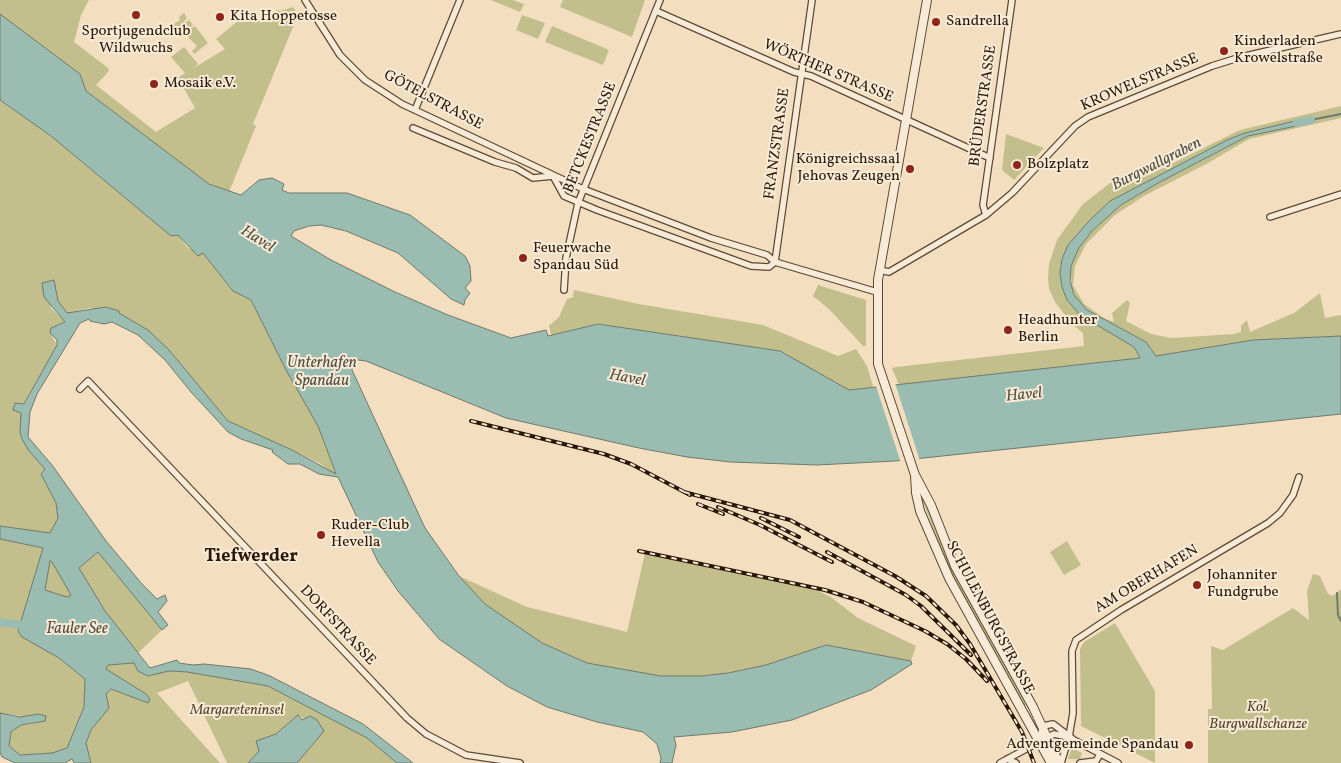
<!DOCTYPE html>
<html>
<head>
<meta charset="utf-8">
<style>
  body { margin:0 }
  canvas { display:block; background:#f3dec0 }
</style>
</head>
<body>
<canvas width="1341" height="763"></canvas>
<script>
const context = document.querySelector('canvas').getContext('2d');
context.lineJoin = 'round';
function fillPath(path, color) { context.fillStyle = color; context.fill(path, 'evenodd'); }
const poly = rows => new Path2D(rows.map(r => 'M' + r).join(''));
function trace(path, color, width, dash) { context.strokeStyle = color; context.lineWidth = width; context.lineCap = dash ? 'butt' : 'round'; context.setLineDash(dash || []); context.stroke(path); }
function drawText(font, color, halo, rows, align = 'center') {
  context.font = font + ' Vollkorn,serif'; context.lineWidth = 4; context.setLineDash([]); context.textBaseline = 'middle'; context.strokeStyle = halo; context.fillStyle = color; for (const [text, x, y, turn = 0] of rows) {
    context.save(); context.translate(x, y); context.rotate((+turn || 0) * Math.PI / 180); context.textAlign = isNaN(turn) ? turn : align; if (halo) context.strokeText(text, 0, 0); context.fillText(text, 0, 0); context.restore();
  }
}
fillPath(poly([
  [0,0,89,0,81,15,74,42,108,68,109,71,96,85,156,132,195,108,178,78,185,73,171,57,184,47,198,64,192,69,225,49,216,39,250,11,261,23,277,10,280,11,293,7,298,15,253,124,256,126,229,192,200,179,86,91,80,74,0,14],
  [491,0,513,0,524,4,520,12],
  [563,0,645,0,632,37,560,7],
  [184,13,187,18,184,21,185,23,189,20,193,25,178,36,174,31,175,27,172,29,170,27,180,20,179,17],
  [522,15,545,23,538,39,516,30],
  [195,26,208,43,194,54,192,51,197,46,184,33],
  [552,26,609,50,603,65,545,42],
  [0,100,51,136,140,210,178,235,188,248,203,253,233,291,251,300,286,370,318,426,336,475,321,464,292,450,228,421,148,330,119,313,90,308,67,313,58,301,54,280,51,308,65,322,51,328,50,333,57,345,23,405,20,432,29,451,45,469,41,474,56,503,58,518,50,533,0,526],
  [1341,106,1341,118,1249,139,1208,163,1144,196,1115,215,1086,244,1075,266,1073,285,1084,304,1104,318,1114,322,1112,313,1127,300,1130,303,1126,321,1151,334,1171,338,1234,334,1241,332,1241,326,1247,320,1250,332,1294,313,1320,293,1325,318,1341,315,1341,336,1253,340,1156,356,1146,342,1087,310,1074,295,1071,285,1071,266,1079,248,1092,231,1121,205,1158,183,1248,136,1310,123,1303,119,1235,136,1110,201,1089,221,1068,245,1062,259,1060,273,1062,287,1067,300,1080,315,1134,347,1140,358,899,385,892,368,896,367,1084,346,1083,333,1072,324,1055,302,1049,289,1048,279,1049,264,1057,240,1083,204,1110,183,1148,164,1149,175,1240,130],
  [1006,134,1044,148,1014,180,1002,170],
  [818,285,866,300,866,346,863,346,829,309,813,296],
  [574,290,639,304,763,325,838,356,856,349,867,366,873,386,870,389,849,390,779,351,598,324,551,335,549,326,559,317,567,299,573,297],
  [919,492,1028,704,1024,706,953,578],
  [0,539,43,548,18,631,59,658,85,679,84,707,67,748,52,753,20,755,9,746,11,732,21,725,33,724,38,714,29,717,0,713],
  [1067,541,1081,565,1064,575,1050,552],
  [99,552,162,630,138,653,105,611,78,567],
  [645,553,802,583,831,597,858,618,916,646,911,661,826,645,766,665,716,675,672,677,641,674,587,663,542,643,485,604,459,576,527,607,627,632],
  [50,561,52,561,72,595,67,597,45,590],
  [1313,574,1320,576,1328,594,1333,596,1341,589,1341,763,1208,763,1208,709,1212,709,1211,646,1223,650,1293,608,1309,620,1307,591],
  [1115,623,1155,691,1155,763,1081,726,1080,649,1084,642],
  [134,663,163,673,169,671,197,673,268,686,367,738,397,763,297,763,324,731,298,715,276,734,264,738,259,751,248,763,227,763,188,681,157,693,220,763,91,763,86,743,91,730,109,708,106,694,111,689,148,703,146,694,106,670,107,665],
  [1072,748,1082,753,1080,759,1068,759]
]), '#c3bf8d');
const water = poly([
  [0,14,80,74,86,91,209,184,241,195,259,180,272,178,284,184,282,190,289,193,347,193,410,215,465,256,470,266,471,281,465,288,470,293,465,300,464,305,451,299,398,253,346,231,321,225,309,226,294,231,291,236,331,260,395,292,448,315,511,338,546,330,548,336,598,324,780,351,849,390,1140,358,1134,347,1080,315,1067,300,1062,287,1060,273,1062,259,1068,245,1089,221,1110,201,1229,139,1245,133,1303,119,1311,123,1248,136,1158,183,1121,205,1092,231,1079,248,1071,266,1070,281,1074,295,1087,310,1146,342,1156,356,1253,340,1341,336,1341,414,895,461,817,465,730,462,687,457,639,448,506,418,366,361,358,360,353,365,352,370,425,528,459,576,485,604,542,643,587,663,661,676,702,676,728,673,766,665,826,645,911,661,912,664,871,690,792,720,732,732,674,737,676,745,672,763,660,763,661,758,657,744,643,732,597,722,547,707,507,686,439,639,398,591,378,562,338,477,319,474,300,464,288,464,272,452,273,450,241,439,228,432,191,392,165,360,138,335,112,322,104,324,90,321,89,319,80,323,37,394,30,412,28,437,52,465,106,541,142,584,157,599,165,595,167,601,158,612,168,625,162,630,98,552,79,568,105,611,150,668,177,660,179,663,193,665,204,664,251,669,270,676,363,724,413,763,397,763,367,738,268,686,187,672,169,671,148,676,138,671,134,663,108,665,106,669,146,694,150,699,148,703,111,689,106,694,109,708,91,730,86,743,91,763,74,763,72,759,65,763,15,763,2,757,0,752,0,713,20,717,38,714,46,716,45,721,21,725,11,732,9,746,20,755,52,753,67,748,84,707,85,679,59,658,22,637,18,631,43,548,0,539,0,526,50,533,58,518,56,503,41,474,45,469,29,451,22,439,20,432,21,413,13,410,15,403,24,404,57,345,57,340,50,333,51,328,65,322,44,297,42,283,54,280,58,301,67,313,106,307,119,311,119,313,148,330,169,350,228,421,292,450,336,474,318,426,286,370,251,300,233,291,203,253,198,256,178,235,171,236,51,136,0,100,0,14],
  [50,561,52,562,71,595,67,597,45,590,50,561],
  [298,715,302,720,310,716,317,720,324,731,297,763,248,763,259,751,256,741,276,734,298,715]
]);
fillPath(water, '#9bbcb1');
trace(water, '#6e7a6c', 1);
fillPath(poly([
  [895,383,920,461,901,463,876,386]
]), '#f3dec0');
trace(poly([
  [1311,120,1341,114],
  [1337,593,1338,615,1341,621]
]), '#6e7a6c', 2);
trace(poly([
  [1297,123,1311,120],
  [0,622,20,625]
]), '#9bbcb1', 8);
const minor = poly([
  [305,0,340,55,365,80,402,104,583,189,711,238,767,255,775,262,877,292],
  [656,11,794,72,811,76,990,158],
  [415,110,460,0],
  [413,128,495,162,516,168,533,178,553,176],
  [553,176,564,196,597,210,751,266,769,267,775,262],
  [986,215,983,205,1012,0],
  [1270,217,1341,194],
  [775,262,812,0],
  [879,270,889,272,986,215,1012,193,1075,126,1088,117,1212,66,1241,57,1341,34],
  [564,290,566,258,578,203,660,0],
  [80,389,88,381,407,718,426,734,466,755,520,763],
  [1039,741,1043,726,1053,724,1074,740,1118,763],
  [1007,759,1016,763],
  [1000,763,1054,734,1068,737],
  [1061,763,1069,737,1073,713,1072,651,1076,640,1121,610,1268,523,1280,513,1293,495,1299,477],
  [1080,763,1096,761,1100,754]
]);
const tertiary = poly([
  [927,0,878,280,878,364,915,475,931,505,955,566,1033,707,1059,763],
  [915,475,916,493,920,511,949,578,1051,763]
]);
trace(minor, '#5d4934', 8);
trace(tertiary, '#5d4934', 10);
trace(minor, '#f7ead6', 5.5);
trace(tertiary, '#f7ead6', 8);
const rail = poly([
  [471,421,604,454,631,464,690,495],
  [684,492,790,520,895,576,926,596,956,625,970,644,1022,732,1034,763],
  [698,504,723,514],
  [718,507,760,525,832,562],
  [761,518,799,537],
  [639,551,825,590,863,602,925,631,947,644,966,659,987,681],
  [827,552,906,595,921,606,971,655]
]);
trace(rail, '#2b1705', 4);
trace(rail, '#f7ead6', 2, [5.5]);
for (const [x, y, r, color] of [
  [136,15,5,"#8f2418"],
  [220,17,5,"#8f2418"],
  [936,22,5,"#8f2418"],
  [1224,51,5,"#8f2418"],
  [154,84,5,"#8f2418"],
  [1017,165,5,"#8f2418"],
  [910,169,5,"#8f2418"],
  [523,258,5,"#8f2418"],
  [1008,330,5,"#8f2418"],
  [321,535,5,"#8f2418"],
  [1197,585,5,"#8f2418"],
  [1189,745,5,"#8f2418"]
]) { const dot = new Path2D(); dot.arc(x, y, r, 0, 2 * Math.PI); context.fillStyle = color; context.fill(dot); trace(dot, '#f7ead6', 2); }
drawText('15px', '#2b1705', '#f7ead6', [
  ["Kita Hoppetosse",230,17],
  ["Sandrella",946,22],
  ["Sportjugendclub",136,32,"center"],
  ["Wildwuchs",136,49,"center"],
  ["Kinderladen",1234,42],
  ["Krowelstraße",1234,59],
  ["Mosaik e.V.",164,84],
  ["Königreichssaal",900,160,"right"],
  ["Jehovas Zeugen",900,177,"right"],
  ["Bolzplatz",1027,165],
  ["Feuerwache",533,249],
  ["Spandau Süd",533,266],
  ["Headhunter",1018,321],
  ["Berlin",1018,338],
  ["Ruder-Club",331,526],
  ["Hevella",331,543],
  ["Johanniter",1207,576],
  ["Fundgrube",1207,593],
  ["Adventgemeinde Spandau",1179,745,"right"]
], 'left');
drawText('15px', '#2b1705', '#f7ead6', [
  ["WÖRTHER STRASSE",828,72,23],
  ["KROWELSTRASSE",1140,83,-23],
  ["GÖTELSTRASSE",433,101,28],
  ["BRÜDERSTRASSE",984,106,-82],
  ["BETCKESTRASSE",591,138,-68],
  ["FRANZSTRASSE",778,144,-82],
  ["AM OBERHAFEN",1147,580,-31],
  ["SCHULENBURGSTRASSE",989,618,62],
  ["DORFSTRASSE",337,626,47]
]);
drawText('italic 15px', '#59492e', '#f7ead6', [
  ["Kol.",1258,708],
  ["Burgwallschanze",1258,725],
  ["Margareteninsel",237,711]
]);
drawText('italic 16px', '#525141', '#f7ead6', [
  ["Burgwallgraben",1157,165,-27],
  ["Havel",257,240,32],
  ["Unterhafen",322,364],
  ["Spandau",322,382],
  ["Havel",627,379,11],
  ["Havel",1024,396,-6],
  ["Fauler See",77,630]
]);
drawText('bold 18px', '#2b1705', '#f7ead6', [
  ["Tiefwerder",251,558]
]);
</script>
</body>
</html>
